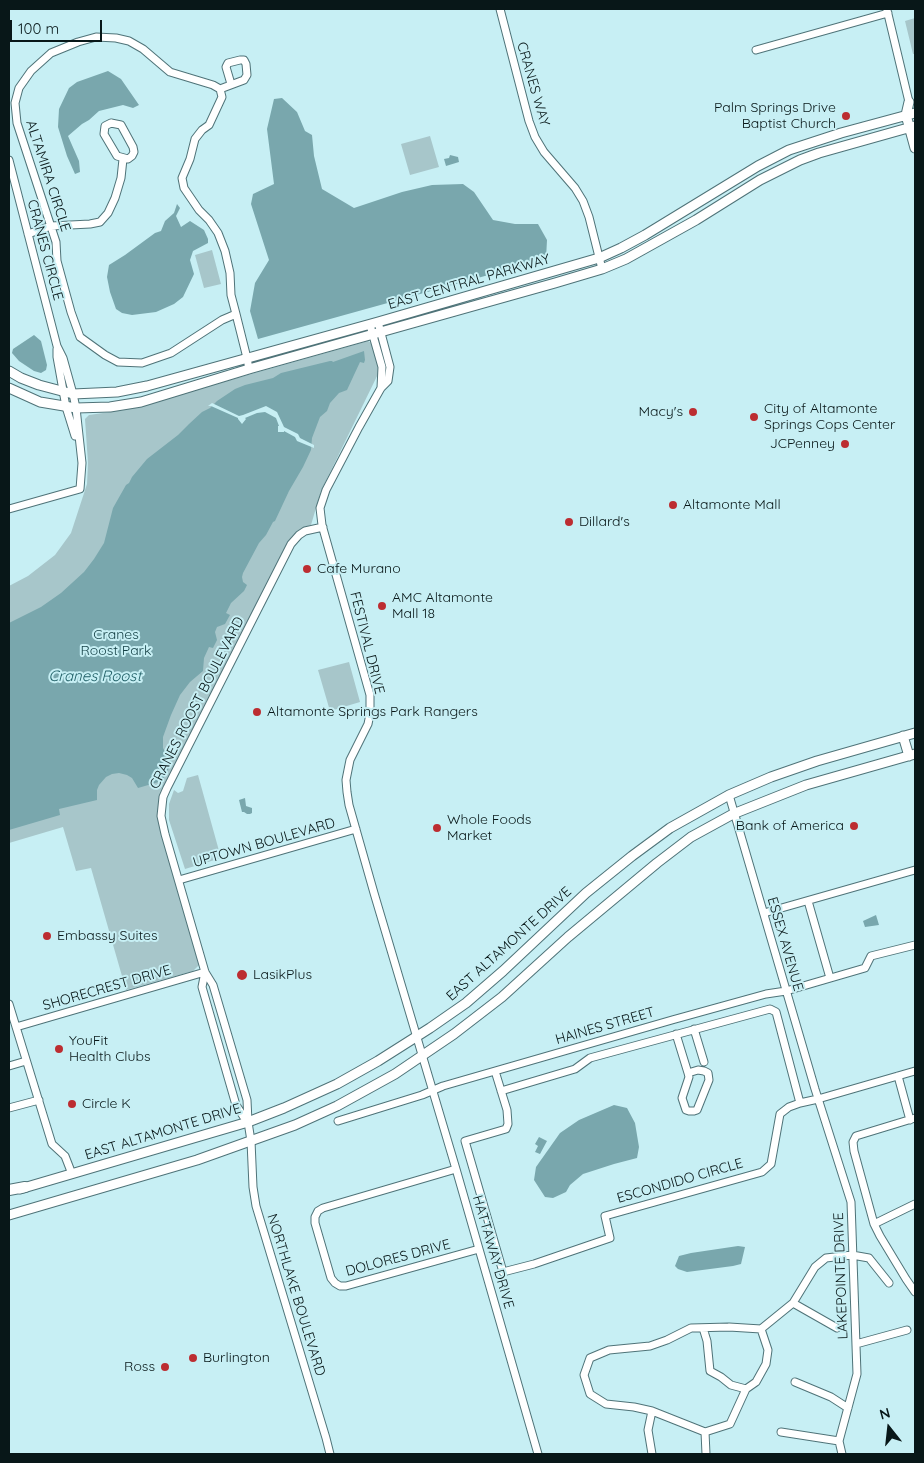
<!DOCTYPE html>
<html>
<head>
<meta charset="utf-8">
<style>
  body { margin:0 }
  #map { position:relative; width:924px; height:1463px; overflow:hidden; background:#c7eff4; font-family:Quicksand,sans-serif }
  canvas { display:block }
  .frame { position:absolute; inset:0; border:10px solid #081718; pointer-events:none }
  .north { position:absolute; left:864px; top:1403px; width:50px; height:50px; -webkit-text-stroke:4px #c7eff4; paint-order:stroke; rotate:344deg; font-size:14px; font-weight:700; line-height:20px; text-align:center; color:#081718 }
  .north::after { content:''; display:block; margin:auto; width:18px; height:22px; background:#081718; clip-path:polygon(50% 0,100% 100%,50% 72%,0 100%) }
  .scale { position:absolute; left:10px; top:20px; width:92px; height:22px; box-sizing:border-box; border:2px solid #081718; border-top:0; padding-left:6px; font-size:15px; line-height:18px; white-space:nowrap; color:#081718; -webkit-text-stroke:4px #c7eff4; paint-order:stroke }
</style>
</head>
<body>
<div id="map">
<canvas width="924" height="1463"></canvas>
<div class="frame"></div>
<div class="north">N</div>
<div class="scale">100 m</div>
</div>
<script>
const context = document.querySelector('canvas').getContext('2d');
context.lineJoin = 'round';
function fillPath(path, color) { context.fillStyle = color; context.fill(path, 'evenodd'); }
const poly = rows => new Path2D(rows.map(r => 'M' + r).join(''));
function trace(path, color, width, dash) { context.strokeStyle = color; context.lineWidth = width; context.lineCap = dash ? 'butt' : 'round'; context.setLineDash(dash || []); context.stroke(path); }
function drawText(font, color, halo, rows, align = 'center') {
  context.font = font + ' Quicksand,sans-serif'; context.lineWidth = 4; context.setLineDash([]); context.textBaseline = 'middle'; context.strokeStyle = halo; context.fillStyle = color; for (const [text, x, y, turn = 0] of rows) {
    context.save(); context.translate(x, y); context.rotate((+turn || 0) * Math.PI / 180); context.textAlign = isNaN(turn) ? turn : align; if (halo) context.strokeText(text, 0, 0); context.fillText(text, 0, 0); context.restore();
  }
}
fillPath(poly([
  [915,18,915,54,913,54,905,21],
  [430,136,439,167,410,175,401,144],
  [212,250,221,284,204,288,195,255],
  [368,341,375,345,380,370,321,491,311,525,300,529,289,540,160,797,158,809,160,826,199,962,199,965,193,971,126,990,91,868,76,871,63,827,9,843,9,586,28,576,55,555,71,533,87,484,88,463,85,419,89,415,124,410],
  [349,662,360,702,330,711,318,670],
  [198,775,221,858,185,869,169,820,169,804,174,790,178,793,183,791,187,778]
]), '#a7c6ca');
fillPath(poly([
  [108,71,121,79,139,105,133,108,123,105,99,111,89,120,82,124,68,136,79,161,80,172,75,174,67,156,58,127,59,109,69,88,77,82],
  [282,98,297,112,305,131,312,135,314,156,322,189,354,208,402,192,432,185,463,184,474,192,493,220,515,224,538,224,547,240,546,259,258,339,250,311,255,283,269,260,251,204,253,194,274,184,267,129,274,99],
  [450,155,458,157,459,162,446,166,444,159,449,158],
  [177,204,180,208,176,216,181,227,190,221,204,230,208,239,208,243,193,251,190,260,194,274,183,297,174,304,156,312,132,315,122,313,116,309,110,292,107,277,109,265,125,255,155,233,161,231,165,221,174,213],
  [34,335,41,341,47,365,46,370,41,373,34,371,19,361,12,353,13,349],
  [364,351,365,360,364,363,360,362,347,390,339,393,330,403,327,411,320,417,312,438,311,450,303,467,289,491,275,521,273,522,266,535,259,543,243,573,242,577,243,582,247,585,244,591,231,603,226,613,230,615,225,624,217,627,215,632,217,640,213,648,209,647,204,658,203,671,190,682,180,695,171,715,163,737,163,748,169,759,172,762,162,781,138,788,132,778,127,775,119,773,112,774,106,777,99,785,97,790,97,800,59,809,60,815,9,830,9,623,41,607,61,593,84,572,94,559,104,543,113,508,126,485,129,483,132,477,147,459,178,435,189,424,202,412,210,408,217,401,235,389,245,385,273,378,281,373,330,361,332,361,333,362],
  [245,798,246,806,252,808,252,813,250,814,247,814,244,812,242,812,239,800],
  [876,915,879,925,865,927,863,921],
  [614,1105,627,1108,635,1123,639,1147,637,1158,614,1164,583,1174,570,1185,566,1192,553,1198,545,1197,534,1180,536,1167,560,1133,579,1120],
  [539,1137,547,1141,540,1154,535,1152,538,1146,535,1144],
  [738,1246,745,1247,741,1264,733,1266,687,1272,678,1269,675,1266,679,1256,691,1253]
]), '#79a7ad');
fillPath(poly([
  [212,403,239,416,243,415,266,406,277,412,284,427,298,434,300,438,314,445,314,448,297,441,295,437,284,431,284,432,278,432,278,426,279,426,276,418,265,412,257,413,245,418,246,419,242,424,238,419,238,418,211,406,208,406]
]), '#c7eff4');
const minor = poly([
  [500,9,529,121,535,137,544,152,575,188,583,201,589,217,602,269],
  [887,10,909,102],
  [756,50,888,13],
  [220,89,244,80,247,75,246,64,244,60,240,60,228,63,226,67,231,84],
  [111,123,121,125,133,147,134,152,132,156,128,159,117,156,104,134,105,126,111,123],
  [9,160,57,346,63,358,73,394,76,408,82,463,80,489,9,509],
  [28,234,51,226,90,224,100,222,108,213,115,198,121,178,123,159],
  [236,314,222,320,171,353,142,363,118,362,105,355,80,337,71,312,57,261,56,242,17,123,15,103,19,88,31,71,51,53,78,42,96,37,116,38,129,41,143,49,170,72,213,85,220,89,222,97,209,125,202,130,195,139,190,159,182,178,184,188,199,210,209,220,218,233,225,251,230,273,231,295,236,314,247,358,249,369],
  [378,322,390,367,388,381,381,388,359,427,326,490,320,508,322,525,370,695,370,714,368,724,350,760,346,780,347,792,349,805,374,893,456,1169,538,1454],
  [370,325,382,367,381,388],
  [57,349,57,357,66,407,75,436],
  [323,527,305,531,299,535,291,544,167,788,163,797,161,816,165,834,205,972,213,985,247,1100,248,1122,251,1141,253,1187,256,1206,326,1438,330,1454],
  [729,795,815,1089,851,1202,857,1374,839,1441,842,1454],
  [179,880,356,829],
  [808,901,830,978],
  [764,913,915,870],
  [205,972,202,987,236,1105,247,1122],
  [9,1004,52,1144,65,1156,72,1174],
  [16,1027,205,972],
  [694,1029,704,1062],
  [676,1034,688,1073,689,1077,682,1098,686,1110,689,1111,694,1111,697,1110,709,1080,708,1073,704,1071,698,1070,688,1073],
  [9,1066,26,1061],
  [495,1071,507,1110,508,1124,506,1129,465,1141,503,1272,534,1264,610,1238,605,1216,762,1172,771,1164,780,1114,789,1107,800,1103,776,1012,770,1009,590,1058,575,1069,501,1091],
  [898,1076,910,1120],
  [800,1103,818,1099,915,1071],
  [9,1108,39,1100],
  [915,1118,856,1136,853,1142,854,1151,874,1224,880,1236,906,1279,915,1292],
  [338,1121,422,1095,443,1086,672,1020,766,994,786,991,865,968,871,956,915,945],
  [456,1169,323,1208,318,1211,315,1217,315,1223,331,1278,335,1283,340,1286,346,1286,479,1249],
  [874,1224,915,1204],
  [793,1303,837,1328],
  [729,1327,761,1329,768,1350,766,1364,756,1382,746,1389,730,1424,705,1432,652,1411,634,1407,606,1404,590,1394,584,1375,590,1358,609,1350,650,1346,667,1340,691,1328,729,1327],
  [703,1328,707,1341,710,1371,721,1377,731,1385,746,1389],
  [761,1329,793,1303,815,1267,826,1258,852,1255,869,1258,889,1283],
  [856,1344,907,1330],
  [795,1382,831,1397,848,1408],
  [652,1411,648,1430,652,1454],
  [705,1432,706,1454],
  [781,1432,839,1441]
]);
const major = poly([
  [909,102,906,115,915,148],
  [9,371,21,378,39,385,73,394,117,392,147,386,378,322,599,258,621,248,645,235,758,166,789,150,841,133,915,113],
  [9,388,40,402,76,408,110,407,141,402,249,369,555,283,602,269,626,259,696,220,760,180,800,160,819,153,915,126],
  [903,736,909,756],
  [20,1189,248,1122,284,1108,337,1084,378,1061,430,1028,466,1003,503,971,586,893,632,856,670,828,729,795,771,777,817,761,915,733],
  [9,1215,197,1160,295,1125,337,1106,395,1074,454,1034,502,997,568,937,657,863,691,837,733,814,806,785,915,754]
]);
const highway = poly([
  [9,1190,25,1187]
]);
trace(minor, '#4f7378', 9);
trace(major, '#4f7378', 11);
trace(highway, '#4f7378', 12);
trace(minor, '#fff', 7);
trace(major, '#fff', 9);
trace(highway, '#fff', 10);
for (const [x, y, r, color] of [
  [846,116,5,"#bc2d31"],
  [693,412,5,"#bc2d31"],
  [754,417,5,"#bc2d31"],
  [845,444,5,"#bc2d31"],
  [673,505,5,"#bc2d31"],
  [569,522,5,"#bc2d31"],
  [307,569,5,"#bc2d31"],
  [382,606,5,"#bc2d31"],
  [257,712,5,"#bc2d31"],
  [854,826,5,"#bc2d31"],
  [437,828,5,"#bc2d31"],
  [47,936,5,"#bc2d31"],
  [242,975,6,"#bc2d31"],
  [59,1049,5,"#bc2d31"],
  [72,1104,5,"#bc2d31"],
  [193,1358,5,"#bc2d31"],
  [165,1367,5,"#bc2d31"]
]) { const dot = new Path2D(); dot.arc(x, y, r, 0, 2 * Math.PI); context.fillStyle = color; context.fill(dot); trace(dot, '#c7eff4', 2); }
drawText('14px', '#081718', '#c7eff4', [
  ["CRANES WAY",533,84,74],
  ["ALTAMIRA CIRCLE",48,176,72],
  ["CRANES CIRCLE",45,250,75],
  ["EAST CENTRAL PARKWAY",469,282,-16],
  ["FESTIVAL DRIVE",367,643,76],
  ["CRANES ROOST BOULEVARD",197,703,-63],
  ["UPTOWN BOULEVARD",264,843,-16],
  ["EAST ALTAMONTE DRIVE",509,944,-42],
  ["ESSEX AVENUE",785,944,74],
  ["SHORECREST DRIVE",107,988,-16],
  ["HAINES STREET",605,1026,-16],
  ["EAST ALTAMONTE DRIVE",163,1132,-17],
  ["ESCONDIDO CIRCLE",680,1181,-16],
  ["HATTAWAY DRIVE",493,1252,74],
  ["DOLORES DRIVE",398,1258,-15],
  ["LAKEPOINTE DRIVE",841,1276,-92],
  ["NORTHLAKE BOULEVARD",296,1295,73]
]);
drawText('14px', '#081718', '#c7eff4', [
  ["Palm Springs Drive",836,108,"right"],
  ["Baptist Church",836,124,"right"],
  ["City of Altamonte",764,409],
  ["Springs Cops Center",764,425],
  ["Macy's",683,412,"right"],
  ["JCPenney",835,444,"right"],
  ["Altamonte Mall",683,505],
  ["Dillard's",579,522],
  ["Cafe Murano",317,569],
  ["AMC Altamonte",392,598],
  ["Mall 18",392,614],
  ["Altamonte Springs Park Rangers",267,712],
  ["Whole Foods",447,820],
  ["Market",447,836],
  ["Bank of America",844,826,"right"],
  ["Embassy Suites",57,936],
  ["LasikPlus",253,975],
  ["YouFit",69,1041],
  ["Health Clubs",69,1057],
  ["Circle K",82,1104],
  ["Burlington",203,1358],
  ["Ross",155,1367,"right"]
], 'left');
drawText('14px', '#123e43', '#c7eff4', [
  ["Cranes",116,635],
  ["Roost Park",116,651]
]);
drawText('italic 15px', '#216067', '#c7eff4', [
  ["Cranes Roost",95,676]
]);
</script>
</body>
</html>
